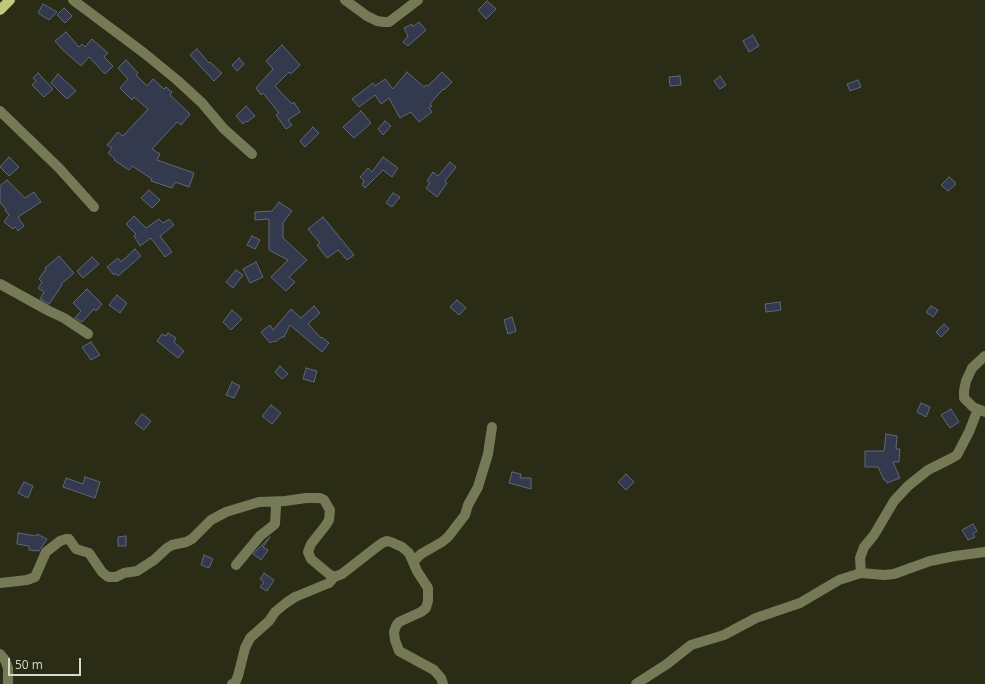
<!DOCTYPE html>
<html>
<head>
<meta charset="utf-8">
<style>
  body { margin:0 }
  #map { position:relative; width:985px; height:684px; overflow:hidden; background:#2a2c16; font-family:"Open Sans",sans-serif }
  canvas { display:block }
  .scale { position:absolute; left:8px; top:658px; width:73px; height:18px; box-sizing:border-box; border:2px solid #d6d8ca; border-top:0; padding-left:5px; font-size:12px; line-height:14px; white-space:nowrap; color:#d6d8ca; -webkit-text-stroke:3px #2a2c16; paint-order:stroke }
</style>
</head>
<body>
<div id="map">
<canvas width="985" height="684"></canvas>
<div class="scale">50 m</div>
</div>
<script>
const context = document.querySelector('canvas').getContext('2d');
context.lineJoin = 'round';
function fillPath(path, color) { context.fillStyle = color; context.fill(path, 'evenodd'); }
const poly = rows => new Path2D(rows.map(r => 'M' + r).join(''));
function trace(path, color, width, dash) { context.strokeStyle = color; context.lineWidth = width; context.lineCap = dash ? 'butt' : 'round'; context.setLineDash(dash || []); context.stroke(path); }
const building = poly([
  [487,1,496,9,486,19,478,10,487,1],
  [43,4,57,12,49,20,38,13,43,4],
  [64,8,72,16,65,23,57,15,64,8],
  [419,22,426,30,408,46,403,42,408,36,404,28,412,24,413,27,419,22],
  [66,32,79,47,82,44,85,47,92,39,108,53,104,57,113,66,105,74,89,57,81,66,62,49,55,41,66,32],
  [753,35,759,46,749,52,743,41,753,35],
  [282,45,300,65,291,74,289,72,275,86,292,104,294,102,300,112,288,120,292,125,286,129,276,115,279,113,263,93,261,95,256,88,273,69,266,61,282,45],
  [197,49,209,63,210,62,222,73,214,81,190,55,197,49],
  [239,58,244,64,237,71,232,65,239,58],
  [126,60,138,73,136,75,147,86,153,79,164,89,166,87,172,92,170,95,190,114,181,125,177,122,152,149,160,154,157,160,194,173,189,187,175,182,172,188,151,181,152,179,132,166,129,170,114,160,115,159,108,153,112,148,107,145,118,132,123,136,148,109,134,97,132,100,120,88,128,79,118,68,126,60],
  [407,72,424,87,426,85,428,86,442,72,452,82,444,90,443,89,430,104,432,106,429,108,432,112,419,122,411,112,400,118,389,98,381,104,375,95,359,107,352,99,373,83,375,86,385,79,393,89,407,72],
  [38,73,53,89,44,97,32,85,36,81,33,78,38,73],
  [58,74,76,91,67,99,51,83,58,74],
  [680,76,681,85,670,86,669,77,680,76],
  [720,76,726,85,720,89,714,81,720,76],
  [858,80,861,87,850,91,847,84,858,80],
  [246,106,255,116,247,122,246,121,243,124,236,116,246,106],
  [361,111,371,123,354,138,343,127,361,111],
  [385,121,391,126,383,135,378,129,385,121],
  [313,127,319,133,305,147,300,141,313,127],
  [9,157,19,167,9,176,0,167,9,157],
  [383,157,398,168,392,177,383,170,365,188,362,185,364,181,360,177,368,168,372,172,383,157],
  [450,162,456,167,445,181,447,183,437,197,426,188,430,183,427,181,433,172,438,176,450,162],
  [949,177,955,182,955,185,948,191,941,185,949,177],
  [7,180,25,198,34,192,41,202,18,217,24,226,18,231,15,227,13,229,4,222,9,215,5,210,6,209,0,203,0,186,7,180],
  [149,190,160,200,152,208,141,198,149,190],
  [393,193,400,197,392,207,386,203,393,193],
  [279,202,292,211,283,223,283,238,307,260,289,277,295,282,286,291,271,277,288,260,269,250,269,219,255,220,255,212,272,211,279,202],
  [134,216,146,228,159,219,163,223,169,219,174,225,160,236,172,252,165,257,151,238,140,246,134,236,136,234,126,224,134,216],
  [323,217,354,255,347,260,338,250,327,258,317,245,320,243,308,229,323,217],
  [252,236,260,240,255,249,247,245,252,236],
  [135,249,141,256,118,276,115,273,114,275,107,267,118,258,121,262,135,249],
  [59,256,74,273,61,284,62,285,49,304,40,299,44,292,38,288,42,282,39,279,46,269,45,268,59,256],
  [92,257,99,264,83,278,77,271,92,257],
  [256,262,263,277,250,283,243,269,256,262],
  [236,270,243,275,233,288,226,282,236,270],
  [87,289,102,304,96,311,94,309,82,322,75,318,81,311,73,303,87,289],
  [117,295,127,303,120,313,109,305,117,295],
  [457,300,466,308,459,315,450,307,457,300],
  [780,302,781,310,766,312,765,304,780,302],
  [314,306,320,313,308,324,321,338,322,337,329,343,322,352,290,325,284,337,282,337,275,342,274,341,270,343,261,332,270,325,273,330,291,309,301,318,314,306],
  [931,306,938,310,933,317,926,312,931,306],
  [232,310,242,319,231,330,223,322,232,310],
  [512,317,516,331,508,334,504,320,512,317],
  [944,324,949,329,941,337,936,332,944,324],
  [168,333,176,338,174,342,184,351,178,358,157,341,162,334,166,336,168,333],
  [91,342,100,355,91,360,82,347,91,342],
  [280,366,288,374,282,379,275,372,280,366],
  [306,368,317,371,314,382,303,379,306,368],
  [232,382,240,386,234,398,226,395,232,382],
  [921,403,930,407,926,417,917,412,921,403],
  [271,405,281,413,272,424,262,416,271,405],
  [951,409,959,422,950,428,941,415,951,409],
  [142,414,151,421,144,430,135,423,142,414],
  [886,434,897,436,896,449,900,449,899,462,893,462,900,478,887,483,886,480,884,480,878,467,865,467,865,451,884,451,886,434],
  [512,472,521,474,520,478,531,478,531,489,509,483,512,472],
  [626,474,634,482,626,490,618,482,626,474],
  [85,477,100,482,95,498,63,487,66,478,83,484,85,477],
  [24,482,33,486,28,498,18,493,24,482],
  [973,524,977,531,973,534,975,537,968,540,962,530,973,524],
  [18,533,36,536,37,534,47,539,39,551,29,550,29,546,17,544,18,533],
  [126,536,126,546,118,546,118,537,126,536],
  [270,537,263,547,268,550,261,560,253,554,270,537],
  [204,555,213,559,209,568,201,565,204,555],
  [264,573,274,580,267,591,260,587,264,582,260,579,264,573]
]);
fillPath(building, '#343a4e');
trace(building, '#60677d', 1);
trace(poly([
  [73,0,144,53,177,80,202,103,224,129,252,154],
  [345,0,367,16,377,21,384,22,389,22,418,0],
  [0,111,59,168,94,207],
  [0,284,49,311,64,318,88,334],
  [985,356,972,368,966,381,964,391,964,398,973,407,985,412],
  [413,562,421,554,442,542,448,537,465,515,468,505,478,487,488,454,492,427],
  [236,565,260,536,275,524,276,507,273,502],
  [861,573,860,558,864,547,874,535,894,501,908,486,928,470,952,458,957,455,969,432,978,409],
  [0,583,27,580,35,577,46,552,60,541,66,539,69,539,76,549,89,553,102,572,108,577,116,577,124,573,137,571,154,560,167,548,172,545,186,542,192,539,211,520,226,512,259,502,285,501,306,498,320,498,324,500,330,510,329,520,326,525,311,544,308,552,311,559,329,574,334,577,342,574,374,549,382,543,387,541,391,542,402,547,409,553,417,571,428,588,428,601,426,608,421,612,399,622,396,626,394,632,395,640,399,651,434,670,441,678,443,684],
  [0,654,5,660,8,668,8,684],
  [232,684,235,683,238,676,245,648,250,638,269,621,275,612,286,603,295,597,329,583,334,577],
  [636,684,667,664,691,645,724,635,756,618,800,603,839,580,861,573,884,575,894,574,930,561,955,556,985,552]
]), '#757955', 10);
trace(poly([
  [0,10,10,0]
]), '#c0c87b', 10);
</script>
</body>
</html>
